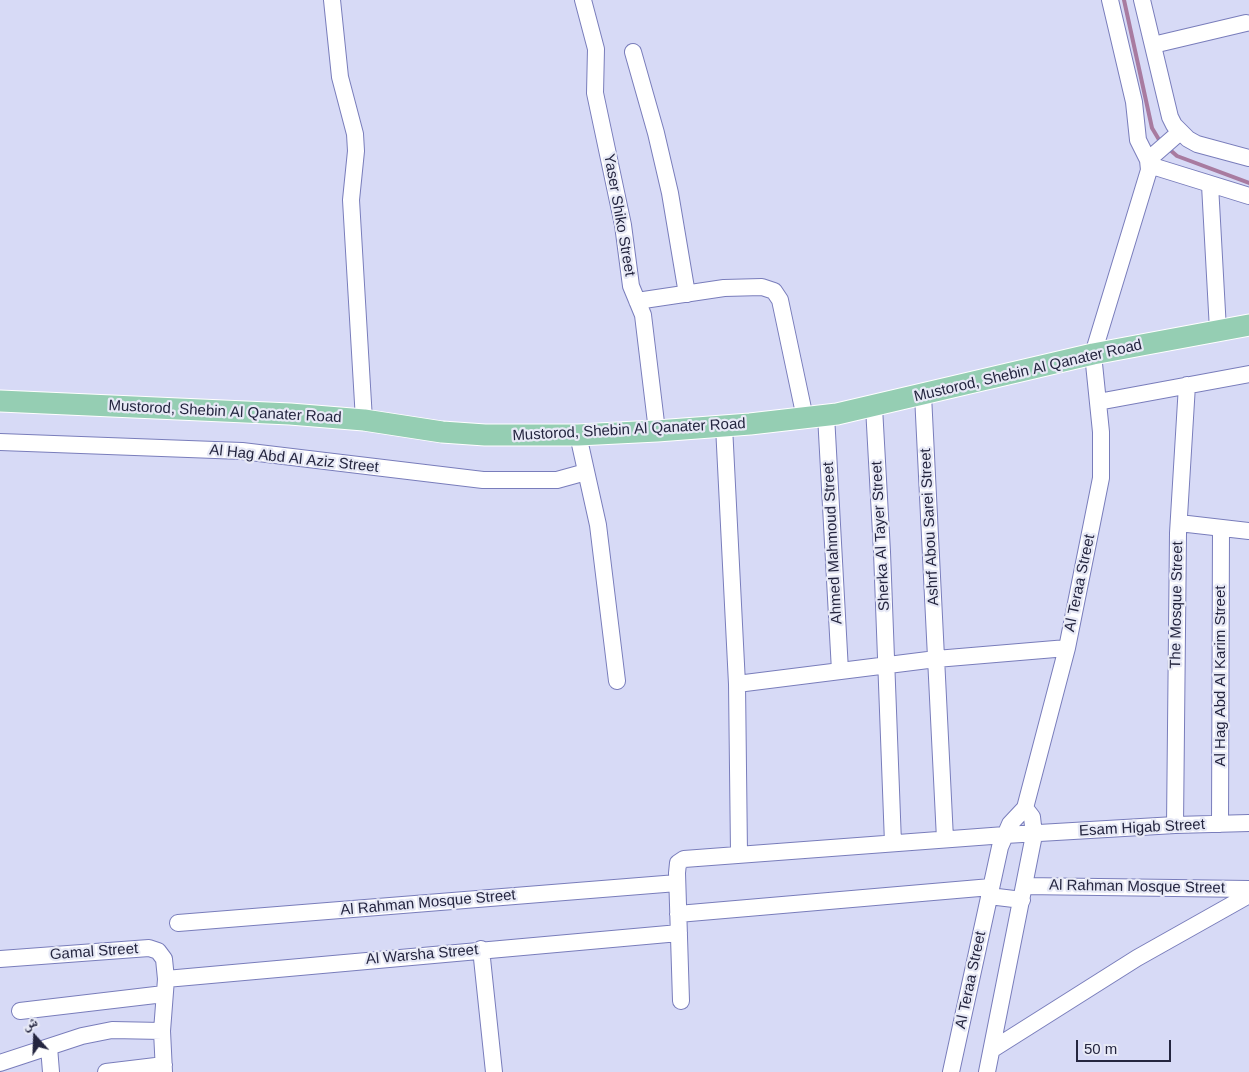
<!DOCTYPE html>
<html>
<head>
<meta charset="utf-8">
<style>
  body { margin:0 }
  #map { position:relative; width:1249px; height:1072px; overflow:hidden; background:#d7daf6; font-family:Helvetica,"Noto Naskh Arabic",sans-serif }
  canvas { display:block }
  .north { position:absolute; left:10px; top:1012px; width:50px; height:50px; -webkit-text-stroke:4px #e7e9f6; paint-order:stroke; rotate:340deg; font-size:14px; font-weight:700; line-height:20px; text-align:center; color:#24253f }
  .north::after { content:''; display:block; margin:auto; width:18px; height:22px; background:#24253f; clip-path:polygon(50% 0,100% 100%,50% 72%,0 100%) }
  .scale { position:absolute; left:1076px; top:1040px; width:95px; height:22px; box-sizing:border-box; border:2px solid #24253f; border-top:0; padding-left:6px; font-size:15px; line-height:18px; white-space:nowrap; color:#24253f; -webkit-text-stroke:4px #e7e9f6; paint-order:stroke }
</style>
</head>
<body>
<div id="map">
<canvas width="1249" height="1072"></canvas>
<div class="north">ش</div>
<div class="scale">50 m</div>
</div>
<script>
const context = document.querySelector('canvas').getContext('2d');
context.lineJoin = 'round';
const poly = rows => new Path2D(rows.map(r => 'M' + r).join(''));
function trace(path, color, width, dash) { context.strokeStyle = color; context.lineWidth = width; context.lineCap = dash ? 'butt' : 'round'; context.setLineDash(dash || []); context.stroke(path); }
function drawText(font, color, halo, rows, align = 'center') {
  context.font = font + ' Helvetica,sans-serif'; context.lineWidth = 4.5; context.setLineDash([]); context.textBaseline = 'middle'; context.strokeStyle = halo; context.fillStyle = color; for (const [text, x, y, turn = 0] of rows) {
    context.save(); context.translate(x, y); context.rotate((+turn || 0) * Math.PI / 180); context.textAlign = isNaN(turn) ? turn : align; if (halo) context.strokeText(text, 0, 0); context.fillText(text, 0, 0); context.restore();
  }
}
trace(poly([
  [1124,0,1152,128,1161,143],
  [1169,149,1177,156,1249,183]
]), '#a87ba0', 4);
const minor = poly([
  [332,0,340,77,355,134,356,151,351,200,364,420],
  [583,0,596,49,595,93,623,225,631,286,643,315,657,431],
  [1142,0,1170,117,1174,125,1188,139,1197,144,1249,158],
  [1153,45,1246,23],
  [633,52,656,133,670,193,687,294],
  [1148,160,1180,132],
  [1149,165,1249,196],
  [1210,185,1218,330],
  [637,301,724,288,762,287,774,291,780,300,805,418],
  [923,395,945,839],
  [1098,402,1249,374],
  [874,407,882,552,893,843],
  [826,415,840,671],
  [724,426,737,684,739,853],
  [578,435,598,525,617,681],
  [0,442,242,451,483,480,557,480,586,472],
  [1179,523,1249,531],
  [737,684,936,659,1067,648],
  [1220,824,1221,528],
  [1175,825,1178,533,1187,385],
  [1024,886,1249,889],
  [989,896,1022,900],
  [678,914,991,887],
  [178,923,677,883],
  [481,949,494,1072],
  [0,959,149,948,158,951,164,959,166,979,162,1031,164,1072],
  [166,979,679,933],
  [681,1001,677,873,678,863,684,859,1005,835,1175,825,1249,823],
  [20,1011,164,994],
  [49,1047,51,1072],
  [993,1049,1137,958,1249,895],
  [0,1063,82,1036,112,1030,162,1031],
  [106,1072,164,1065],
  [951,1072,1000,847,1010,824,1025,808,1067,648,1101,478,1101,432,1093,354,1149,170,1148,160,1138,140,1134,102,1110,0],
  [987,1072,1034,835,1032,817,1025,808]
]);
const major = poly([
  [0,401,290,414,364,420,442,432,485,435,578,435,657,431,750,424,837,414,1093,354,1249,325]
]);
trace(minor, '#797dbb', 18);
trace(major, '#fff', 23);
trace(minor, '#fff', 16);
trace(major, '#95ceb3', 21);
drawText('15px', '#24253f', '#e7e9f6', [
  ["Yaser Shiko Street",619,215,80],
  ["Mustorod, Shebin Al Qanater Road",1028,371,-13],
  ["Mustorod, Shebin Al Qanater Road",225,412,3],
  ["Mustorod, Shebin Al Qanater Road",629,430,-3],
  ["Al Hag Abd Al Aziz Street",294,459,6],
  ["Ashrf Abou Sarei Street",930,527,-93],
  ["Sherka Al Tayer Street",881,536,-93],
  ["Ahmed Mahmoud Street",833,543,-93],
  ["Al Teraa Street",1080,583,-78],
  ["The Mosque Street",1177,605,-89],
  ["Al Hag Abd Al Karim Street",1221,676,-90],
  ["Esam Higab Street",1142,828,-3],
  ["Al Rahman Mosque Street",1137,887,1],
  ["Al Rahman Mosque Street",428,903,-5],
  ["Gamal Street",94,952,-4],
  ["Al Warsha Street",422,955,-5],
  ["Al Teraa Street",971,980,-78]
]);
</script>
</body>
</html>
